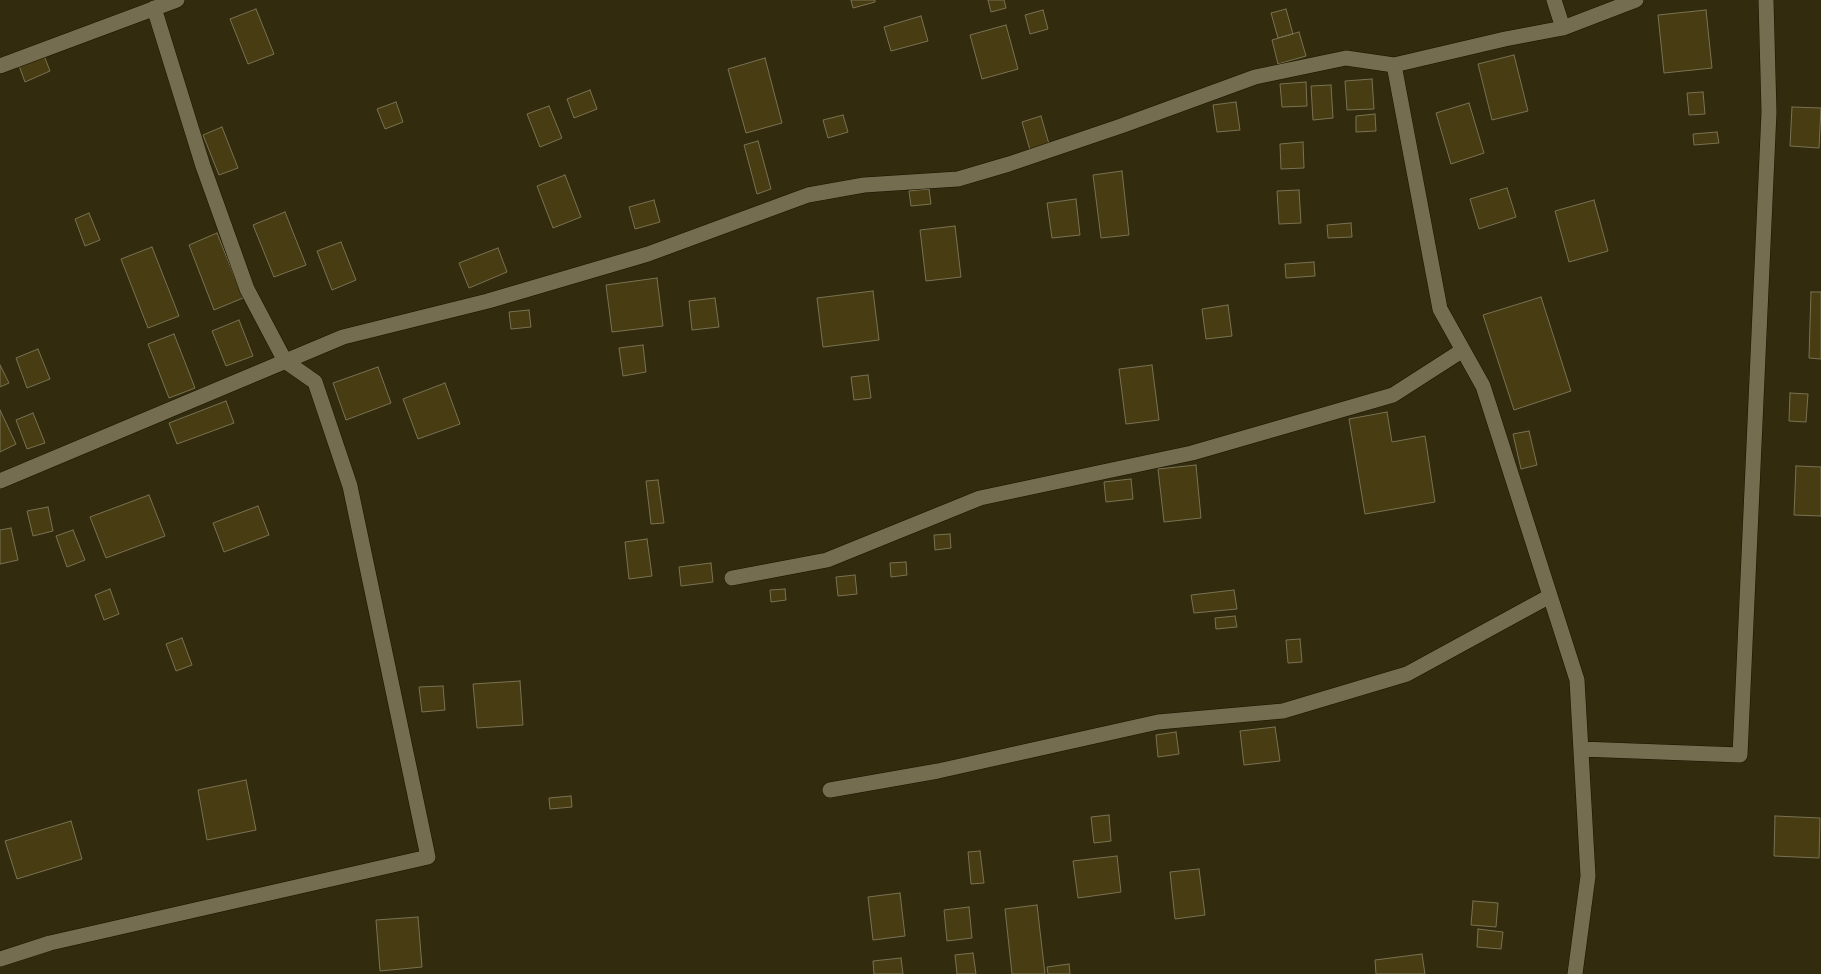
<!DOCTYPE html>
<html>
<head>
<meta charset="utf-8">
<style>
  body { margin:0 }
  canvas { display:block; background:#322b0e }
</style>
</head>
<body>
<canvas width="1821" height="974"></canvas>
<script>
const context = document.querySelector('canvas').getContext('2d');
context.lineJoin = 'round';
function fillPath(path, color) { context.fillStyle = color; context.fill(path, 'evenodd'); }
const poly = rows => new Path2D(rows.map(r => 'M' + r).join(''));
function trace(path, color, width, dash) { context.strokeStyle = color; context.lineWidth = width; context.lineCap = dash ? 'butt' : 'round'; context.setLineDash(dash || []); context.stroke(path); }
const building = poly([
  [851,0,875,0,875,2,853,8,851,0],
  [988,0,1004,0,1006,8,991,12,988,0],
  [256,9,274,54,248,64,230,19,256,9],
  [1286,9,1293,34,1278,38,1271,13,1286,9],
  [1043,10,1048,29,1030,34,1025,15,1043,10],
  [1706,10,1712,68,1664,73,1658,15,1706,10],
  [921,16,928,41,891,51,884,27,921,16],
  [1006,25,1018,69,982,79,970,35,1006,25],
  [1299,32,1306,56,1278,64,1272,40,1299,32],
  [43,53,50,71,25,82,18,63,43,53],
  [1514,55,1528,111,1492,120,1478,64,1514,55],
  [765,58,782,123,746,133,728,69,765,58],
  [1372,79,1374,109,1347,110,1345,81,1372,79],
  [1306,82,1307,106,1282,107,1280,84,1306,82],
  [1331,85,1333,118,1313,120,1311,86,1331,85],
  [590,90,597,109,574,118,567,99,590,90],
  [1703,92,1705,114,1689,115,1687,93,1703,92],
  [396,102,403,122,385,129,377,109,396,102],
  [1236,102,1240,130,1217,132,1213,105,1236,102],
  [1469,103,1484,153,1451,164,1436,113,1469,103],
  [549,106,562,138,540,147,527,114,549,106],
  [1792,107,1821,108,1819,148,1790,146,1792,107],
  [1375,114,1376,131,1356,132,1356,116,1375,114],
  [843,115,848,132,828,138,823,120,843,115],
  [1041,116,1049,144,1030,150,1022,122,1041,116],
  [222,127,238,168,219,175,203,135,222,127],
  [1717,132,1719,143,1694,145,1693,134,1717,132],
  [758,141,771,189,757,194,744,145,758,141],
  [1303,142,1304,168,1281,169,1280,144,1303,142],
  [1122,171,1129,235,1101,238,1093,175,1122,171],
  [565,175,581,217,553,228,537,186,565,175],
  [1507,188,1516,217,1479,229,1470,199,1507,188],
  [929,189,931,204,911,206,909,191,929,189],
  [1299,190,1301,223,1279,224,1277,191,1299,190],
  [1076,199,1080,235,1052,238,1047,203,1076,199],
  [654,200,660,222,635,229,629,207,654,200],
  [1594,200,1608,251,1569,262,1555,211,1594,200],
  [285,212,306,265,274,277,253,225,285,212],
  [89,213,100,240,85,246,75,219,89,213],
  [1351,223,1352,237,1328,238,1327,225,1351,223],
  [955,226,961,277,926,281,920,230,955,226],
  [217,233,243,298,214,310,189,245,217,233],
  [341,242,356,280,332,290,317,251,341,242],
  [152,247,179,316,148,328,121,259,152,247],
  [498,248,507,272,469,288,459,263,498,248],
  [1314,262,1315,276,1286,278,1285,264,1314,262],
  [657,278,663,326,612,332,606,285,657,278],
  [873,291,879,340,823,347,817,298,873,291],
  [1811,292,1821,292,1821,359,1809,358,1811,292],
  [1541,297,1571,391,1514,410,1483,315,1541,297],
  [715,298,719,327,692,330,689,301,715,298],
  [1228,305,1232,336,1206,339,1202,309,1228,305],
  [529,310,531,327,511,329,509,312,529,310],
  [239,320,253,356,226,366,212,331,239,320],
  [174,334,195,388,169,398,148,344,174,334],
  [643,345,646,372,623,376,619,348,643,345],
  [38,349,50,379,27,388,16,358,38,349],
  [0,365,9,383,0,387,0,365],
  [1152,365,1159,420,1126,424,1119,369,1152,365],
  [378,367,391,403,346,420,333,383,378,367],
  [868,375,871,398,854,400,851,377,868,375],
  [445,383,460,424,418,439,403,399,445,383],
  [1790,393,1808,394,1806,422,1789,421,1790,393],
  [226,401,234,423,177,444,169,423,226,401],
  [0,410,16,444,0,452,0,410],
  [1387,412,1392,442,1425,436,1435,502,1365,514,1349,419,1387,412],
  [33,413,45,443,27,449,16,420,33,413],
  [1529,431,1537,465,1521,469,1513,434,1529,431],
  [1196,465,1201,518,1164,522,1158,469,1196,465],
  [1796,466,1821,467,1821,516,1794,515,1796,466],
  [1131,479,1133,499,1106,502,1104,482,1131,479],
  [658,480,664,523,651,524,646,481,658,480],
  [149,495,165,536,106,558,90,517,149,495],
  [258,506,269,535,224,552,213,523,258,506],
  [48,507,53,531,33,536,27,511,48,507],
  [11,528,18,560,0,564,0,530,11,528],
  [73,530,85,560,67,567,56,536,73,530],
  [950,534,951,548,935,550,934,535,950,534],
  [647,539,652,576,629,579,625,542,647,539],
  [906,562,907,575,891,577,890,563,906,562],
  [711,563,713,582,681,586,679,567,711,563],
  [855,575,857,594,838,596,836,577,855,575],
  [110,589,119,614,104,620,95,595,110,589],
  [785,589,786,600,771,602,770,590,785,589],
  [1234,590,1237,609,1194,613,1191,595,1234,590],
  [1235,616,1237,627,1216,629,1215,618,1235,616],
  [182,638,192,665,176,671,166,644,182,638],
  [1300,639,1302,662,1288,663,1286,640,1300,639],
  [520,681,523,725,477,728,473,684,520,681],
  [443,686,445,710,422,712,419,687,443,686],
  [1275,727,1280,761,1244,765,1240,731,1275,727],
  [1176,732,1179,754,1158,757,1156,735,1176,732],
  [246,780,256,830,207,840,198,790,246,780],
  [571,796,572,807,550,809,549,798,571,796],
  [1109,815,1111,841,1094,843,1091,817,1109,815],
  [1775,816,1820,818,1819,858,1774,856,1775,816],
  [71,821,82,859,17,879,5,841,71,821],
  [980,851,984,883,971,884,968,852,980,851],
  [1117,856,1121,892,1078,898,1073,861,1117,856],
  [1199,869,1205,915,1175,919,1170,872,1199,869],
  [900,893,905,936,873,940,868,897,900,893],
  [1473,901,1498,903,1496,927,1471,925,1473,901],
  [1037,905,1045,974,1012,974,1005,909,1037,905],
  [969,907,972,938,947,941,944,910,969,907],
  [418,917,422,967,380,971,376,920,418,917],
  [1478,929,1503,932,1501,949,1477,947,1478,929],
  [973,953,976,974,957,974,955,955,973,953],
  [1422,954,1425,974,1376,974,1375,960,1422,954],
  [901,958,903,974,874,974,873,961,901,958],
  [1069,964,1070,974,1048,974,1047,967,1069,964]
]);
fillPath(building, '#473c12');
trace(building, '#797152', 1);
const minor = poly([
  [1554,0,1563,28],
  [1394,65,1440,309,1483,386,1577,680,1588,876,1575,974],
  [0,66,177,0],
  [0,481,343,337,488,301,648,254,808,195,864,185,958,179,1009,164,1121,126,1255,77,1346,58,1394,65,1505,39,1563,28,1636,0],
  [732,578,827,560,980,498,1192,453,1393,395,1463,350],
  [1581,749,1740,755,1769,112,1766,0],
  [830,790,938,771,1158,722,1283,711,1407,674,1550,596],
  [0,959,50,943,428,857,350,486,315,382,285,361,247,289,203,166,154,8]
]);
trace(minor, '#1a1300', 16);
trace(minor, '#756d4f', 15);
</script>
</body>
</html>
